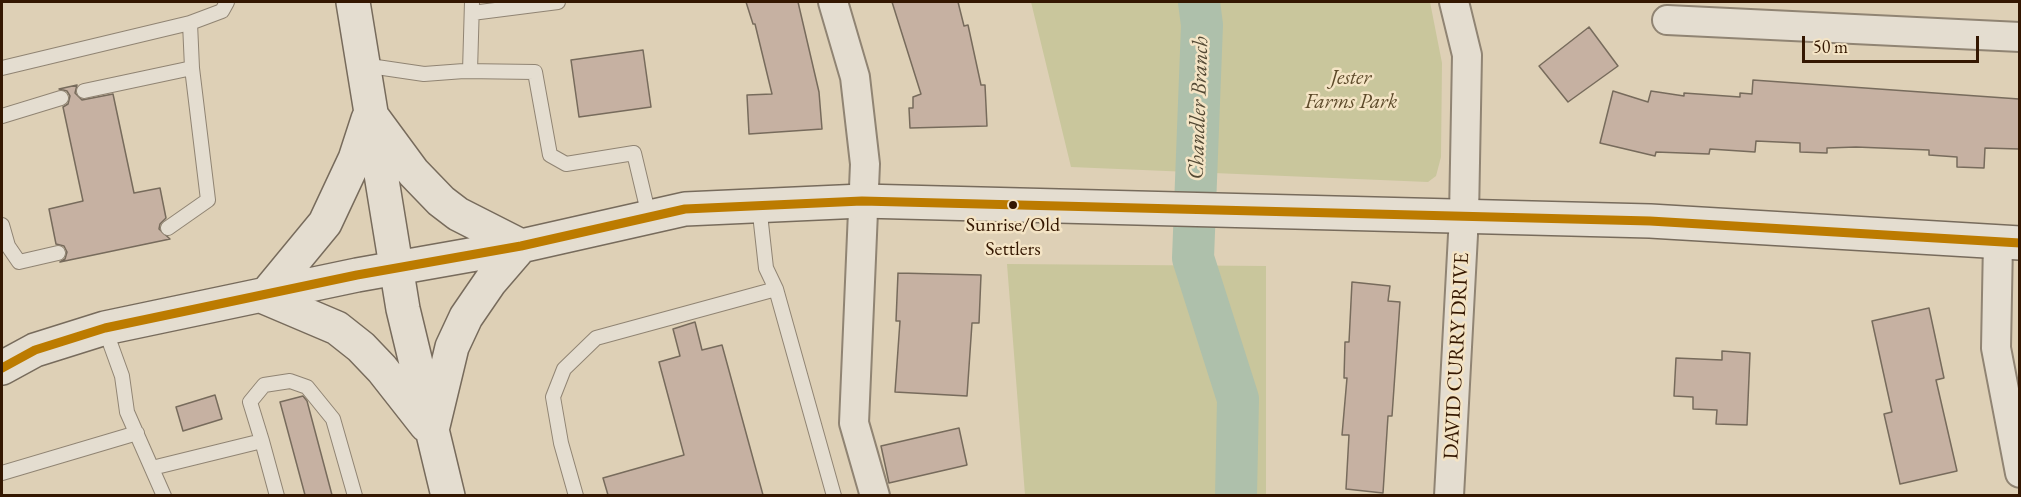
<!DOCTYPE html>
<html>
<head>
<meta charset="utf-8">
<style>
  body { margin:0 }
  #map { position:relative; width:2021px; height:497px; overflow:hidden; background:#ded0b6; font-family:"EB Garamond",serif }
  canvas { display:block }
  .frame { position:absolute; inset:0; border:3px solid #341701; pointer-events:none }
  .scale { position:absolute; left:1802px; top:36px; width:177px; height:27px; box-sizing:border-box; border:3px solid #341701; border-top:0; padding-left:8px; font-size:18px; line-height:21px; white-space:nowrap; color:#341701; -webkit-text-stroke:4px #f4e4c5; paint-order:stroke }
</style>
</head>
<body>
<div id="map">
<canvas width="2021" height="497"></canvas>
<div class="frame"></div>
<div class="scale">50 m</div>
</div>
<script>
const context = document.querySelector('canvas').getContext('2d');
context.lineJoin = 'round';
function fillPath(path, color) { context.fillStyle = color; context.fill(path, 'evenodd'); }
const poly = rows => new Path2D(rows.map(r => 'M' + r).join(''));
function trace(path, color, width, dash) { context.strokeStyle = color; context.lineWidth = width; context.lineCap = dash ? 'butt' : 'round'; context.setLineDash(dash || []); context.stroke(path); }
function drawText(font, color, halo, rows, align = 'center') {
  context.font = font + ' "EB Garamond",serif'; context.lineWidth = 5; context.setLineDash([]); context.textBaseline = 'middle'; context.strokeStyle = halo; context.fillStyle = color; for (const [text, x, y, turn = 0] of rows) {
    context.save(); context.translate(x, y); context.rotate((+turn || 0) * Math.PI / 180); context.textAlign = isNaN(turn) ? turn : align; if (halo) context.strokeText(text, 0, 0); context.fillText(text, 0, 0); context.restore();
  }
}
fillPath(poly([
  [1031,2,1430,2,1442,63,1441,157,1436,176,1428,182,1071,167],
  [1007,264,1266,266,1266,495,1025,495]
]), '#c9c69c');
trace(poly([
  [1199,2,1202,25,1193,258,1238,399,1236,496]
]), '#aec0ab', 42);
const building = poly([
  [746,2,798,2,819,92,822,129,749,134,747,95,772,94,755,24,753,24,746,2],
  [892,2,958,2,964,26,968,25,981,85,985,85,987,126,910,128,909,108,913,108,913,97,921,94,892,2],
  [1589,27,1618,66,1568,102,1539,66,1589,27],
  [643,50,651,107,579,117,571,60,643,50],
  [1753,80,2019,99,2019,149,1985,148,1984,168,1957,167,1957,157,1929,155,1929,150,1856,147,1827,148,1827,153,1800,152,1800,143,1756,141,1755,152,1710,149,1709,154,1656,152,1655,156,1600,143,1613,91,1648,102,1651,91,1684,96,1684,93,1740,97,1740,93,1752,94,1753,80],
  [77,85,75,93,82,100,113,94,134,193,160,188,166,218,160,224,159,229,170,239,60,262,65,259,67,252,64,246,56,244,49,209,83,201,63,107,68,104,70,96,67,91,59,89,77,85],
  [898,273,981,275,979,323,972,323,967,396,895,392,900,321,896,321,898,273],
  [1352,282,1390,286,1388,301,1400,302,1392,416,1388,416,1383,493,1346,489,1349,435,1342,435,1347,378,1344,378,1345,342,1349,342,1352,282],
  [1929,308,1944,378,1936,380,1957,471,1900,484,1884,414,1892,412,1872,321,1929,308],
  [695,322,702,350,722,345,763,495,608,495,603,478,684,455,659,362,680,356,673,329,695,322],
  [1722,351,1750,353,1747,425,1716,424,1717,410,1693,409,1693,397,1674,396,1676,358,1722,360,1722,351],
  [215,395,222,419,183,431,176,407,215,395],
  [303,396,307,401,332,495,305,495,280,402,303,396],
  [959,428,967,465,889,483,881,446,959,428]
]);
fillPath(building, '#c6b1a2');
trace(building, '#776b5c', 1.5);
const service = poly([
  [472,13,558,2],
  [363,65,424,74,464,71,535,72,550,155,566,164,634,153,649,216],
  [2,68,190,23,222,11,227,2],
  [470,71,472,2],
  [84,91,192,68],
  [2,116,61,98],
  [759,205,766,268,776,289,834,496],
  [2,225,8,246,19,262,58,253],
  [168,228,208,200,192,68,190,23],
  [105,329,122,376,127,412,164,496],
  [262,441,250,402,264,385,290,381,307,387,333,419,355,496],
  [152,468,262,441,277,496],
  [2,473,137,433],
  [576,496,561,443,553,397,564,369,596,338,776,289]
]);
const minor = poly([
  [833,2,855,77,865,164,854,423,875,496],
  [1667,20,2020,37],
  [1998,242,1996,348,2020,473],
  [1449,496,1464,216,1467,55,1454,2]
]);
const secondary = poly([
  [353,2,403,309,448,496],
  [374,119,413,172,441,201,458,214,521,246,490,282,466,317,452,347,433,426],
  [264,297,337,328,361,347,382,369,426,425],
  [264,297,325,223,355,159,368,119],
  [2,368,35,350,105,328,357,275,521,246,685,209,862,201,1650,221,2020,243]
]);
trace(service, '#908473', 16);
trace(minor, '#908473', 32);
trace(secondary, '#776b5c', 36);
trace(service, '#e4ddd0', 14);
trace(minor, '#e4ddd0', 28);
trace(secondary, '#e4ddd0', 33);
trace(poly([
  [2,368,35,350,105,328,357,275,521,246,685,209,862,201,1650,221,2020,243]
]), '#bc7b00', 9);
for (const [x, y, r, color] of [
  [1013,205,5,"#341701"]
]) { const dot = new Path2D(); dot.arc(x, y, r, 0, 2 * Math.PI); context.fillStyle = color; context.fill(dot); trace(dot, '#f4e4c5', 2); }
drawText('20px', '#341701', '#f4e4c5', [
  ["Sunrise/Old",1013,226],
  ["Settlers",1013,250]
]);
drawText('italic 21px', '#5c4929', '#f4e4c5', [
  ["Jester",1351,78],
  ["Farms Park",1351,102]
]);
drawText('21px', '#341701', '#f4e4c5', [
  ["DAVID CURRY DRIVE",1457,356,-87]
]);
drawText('italic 22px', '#524833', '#f4e4c5', [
  ["Chandler Branch",1199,108,-88]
]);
</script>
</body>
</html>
